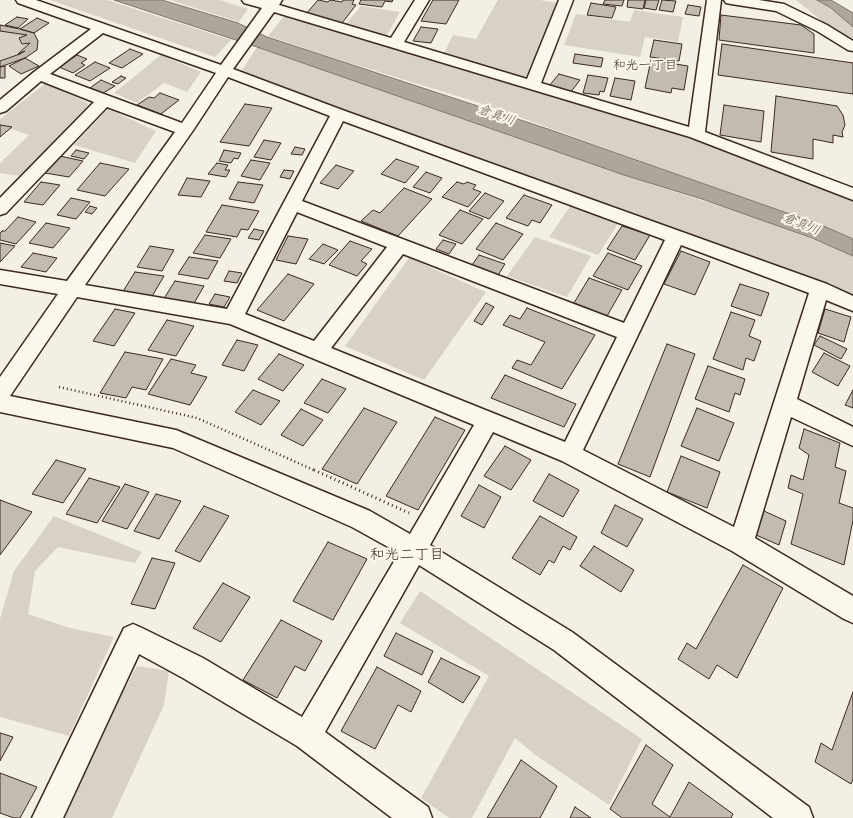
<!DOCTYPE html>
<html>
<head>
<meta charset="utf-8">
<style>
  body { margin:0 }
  canvas { display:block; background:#f3efe4 }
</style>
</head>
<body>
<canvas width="853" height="818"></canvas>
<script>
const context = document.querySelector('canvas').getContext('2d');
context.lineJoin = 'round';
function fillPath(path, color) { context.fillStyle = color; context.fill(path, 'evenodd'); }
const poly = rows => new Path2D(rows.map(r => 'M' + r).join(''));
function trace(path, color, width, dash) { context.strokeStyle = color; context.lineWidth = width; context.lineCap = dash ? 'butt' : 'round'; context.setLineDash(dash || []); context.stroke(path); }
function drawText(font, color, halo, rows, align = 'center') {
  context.font = font + ' Mynerve,"Klee One",sans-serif'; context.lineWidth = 4; context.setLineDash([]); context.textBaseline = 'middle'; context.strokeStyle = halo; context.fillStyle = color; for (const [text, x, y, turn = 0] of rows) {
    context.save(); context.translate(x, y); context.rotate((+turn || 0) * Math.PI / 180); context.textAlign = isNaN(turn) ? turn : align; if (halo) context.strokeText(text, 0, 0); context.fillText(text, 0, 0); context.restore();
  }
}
fillPath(poly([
  [50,0,107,0,231,40,215,57],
  [170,0,220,0,248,9,239,22],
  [498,0,540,0,558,3,529,79,444,53,453,35,476,39],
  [796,0,817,0,831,8,853,24,853,41,832,29],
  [361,6,400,12,386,37,345,25],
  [634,10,683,17,678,42,645,37,640,57,564,45,576,14,630,22],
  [286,14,690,137,853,200,853,239,816,224,483,104,337,59,268,36],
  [2,30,27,35,19,38,22,44,30,43,20,53,25,51,20,54,0,61,0,31],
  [257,47,624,175,759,219,835,248,853,256,853,303,239,75],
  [161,55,201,72,187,92,164,83,137,103,114,93],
  [46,83,90,104,20,176,0,173,0,163,29,135,0,125,0,119],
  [108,109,156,131,135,163,74,145],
  [571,205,619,222,598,255,549,237],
  [535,237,591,256,567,297,507,276],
  [409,258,486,292,424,380,345,346],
  [54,516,142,552,135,563,58,547,35,571,28,614,70,628,114,637,69,736,0,717,0,619,14,571],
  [420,591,642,739,609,805,534,754,515,738,472,818,449,818,421,798,489,676,400,623],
  [137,666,169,671,164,705,112,818,56,818]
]), '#d8d1c6');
const water = poly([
  [114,0,162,0,238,23,267,37,548,129,821,225,853,239,853,256,812,238,702,199,624,175,257,47,114,0],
  [817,0,831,0,853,13,853,27,831,8,817,0]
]);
fillPath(water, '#afa69a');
trace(water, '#817468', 1);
const building = poly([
  [318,0,328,2,330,0,342,2,343,0,354,0,352,4,356,5,342,23,306,14,318,0],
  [361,0,393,0,392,2,385,1,382,7,359,4,361,0],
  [433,0,459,0,446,24,421,21,433,0],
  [605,0,624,0,622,6,603,4,605,0],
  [628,0,645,0,643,9,627,7,628,0],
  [646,0,659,0,656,10,644,8,646,0],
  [662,0,676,1,673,12,659,10,662,0],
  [591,3,616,7,612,18,587,15,591,3],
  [688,5,701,7,699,16,685,14,688,5],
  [721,15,801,25,814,34,814,53,719,40,721,15],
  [17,17,28,19,18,28,5,25,17,17],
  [37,18,49,23,34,33,20,29,37,18],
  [0,25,20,29,34,33,38,41,37,50,25,58,0,67,0,61,20,54,25,51,18,54,30,43,22,44,19,38,27,35,0,31,0,25],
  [421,27,438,29,431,43,413,41,421,27],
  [654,40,682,44,679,61,650,57,654,40],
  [722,44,853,63,853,94,718,75,722,44],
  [130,49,143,54,122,68,109,63,130,49],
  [575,54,603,58,601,67,573,63,575,54],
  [77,55,87,59,81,63,85,65,73,73,59,67,77,55],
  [25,58,39,66,21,74,9,66,25,58],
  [651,60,688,66,684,90,672,88,671,93,645,88,651,60],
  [95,62,110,68,90,81,75,75,95,62],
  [5,66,5,78,0,78,0,67,5,66],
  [559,74,580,80,570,93,549,86,559,74],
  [588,75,608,78,604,92,600,91,599,95,583,93,588,75],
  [121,76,126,78,118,84,112,82,121,76],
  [615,78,635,81,631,100,610,96,615,78],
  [101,80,115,86,103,93,90,88,101,80],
  [160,93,179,100,161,114,137,105,149,97,154,98,160,93],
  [776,96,837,106,843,115,845,125,842,132,843,137,833,135,833,143,813,139,813,159,771,152,776,96],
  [245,104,272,108,249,146,220,142,245,104],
  [724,105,764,111,761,142,720,135,724,105],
  [0,125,12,127,0,137,0,125],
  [264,140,281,143,271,160,254,157,264,140],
  [295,147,305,149,302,155,291,154,295,147],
  [76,150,89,153,84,159,71,156,76,150],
  [224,150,241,153,238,159,234,158,231,163,219,161,224,150],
  [60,156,83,161,69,177,45,173,60,156],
  [396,159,419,167,405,183,381,174,396,159],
  [251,160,270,163,260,180,241,176,251,160],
  [100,163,129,169,105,196,77,190,100,163],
  [217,163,228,165,225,170,230,170,226,177,208,174,217,163],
  [336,165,354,171,338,189,320,183,336,165],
  [284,170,294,171,290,179,280,177,284,170],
  [426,172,442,178,430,193,413,187,426,172],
  [187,178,210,181,201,197,178,195,187,178],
  [41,182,60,185,43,205,24,202,41,182],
  [238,182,263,185,254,203,229,199,238,182],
  [457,182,464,184,467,182,476,185,473,189,481,192,468,207,442,197,457,182],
  [404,188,432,199,398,236,361,221,373,210,380,213,404,188],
  [485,193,504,201,489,219,469,211,485,193],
  [524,195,552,205,540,223,532,220,528,226,506,218,524,195],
  [71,198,90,202,76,219,57,215,71,198],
  [222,205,259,211,248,230,241,229,237,237,206,232,222,205],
  [90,206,97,208,92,214,85,212,90,206],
  [460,210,483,219,462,244,439,235,460,210],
  [18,217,36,222,16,244,0,240,0,233,2,231,5,231,18,217],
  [46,223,70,228,53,248,29,243,46,223],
  [496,223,523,234,503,260,476,249,496,223],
  [622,226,650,235,635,260,607,249,622,226],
  [254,229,264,231,259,240,248,238,254,229],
  [205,235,231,239,220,258,193,253,205,235],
  [288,236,308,239,296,264,276,260,288,236],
  [443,240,456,244,449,254,436,249,443,240],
  [350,241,372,249,361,261,367,264,357,276,329,265,350,241],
  [0,243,15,246,0,262,0,243],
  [323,244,338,250,324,264,309,259,323,244],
  [150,246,174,250,162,271,137,267,150,246],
  [681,251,710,262,695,295,664,284,681,251],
  [33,253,57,258,46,272,21,267,33,253],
  [608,253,642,266,628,290,593,276,608,253],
  [479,255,505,264,498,275,472,265,479,255],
  [189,257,218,261,208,279,178,274,189,257],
  [229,271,242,273,237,283,224,281,229,271],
  [135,272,164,276,151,298,122,293,135,272],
  [288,274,314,284,284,321,257,310,288,274],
  [589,278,622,290,607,316,574,303,589,278],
  [175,281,204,286,193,305,163,300,175,281],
  [740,284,769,293,761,316,731,306,740,284],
  [215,294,230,297,224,307,209,304,215,294],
  [486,303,494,307,482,325,474,321,486,303],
  [527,308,595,335,562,389,512,368,517,360,531,365,545,342,503,325,510,315,520,319,527,308],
  [115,309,135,313,114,346,93,341,115,309],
  [825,309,851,317,844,342,818,333,825,309],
  [731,312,755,320,749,336,761,341,754,361,746,358,743,370,713,359,731,312],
  [167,320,194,326,176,356,148,350,167,320],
  [820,336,847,349,841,359,814,345,820,336],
  [237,340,258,345,244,371,222,365,237,340],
  [667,344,695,354,650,477,618,464,667,344],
  [125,352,163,359,146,390,132,387,126,398,100,393,125,352],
  [824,353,850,366,838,386,812,372,824,353],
  [279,354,304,365,283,391,258,379,279,354],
  [171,359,196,365,191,373,207,377,190,405,148,394,171,359],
  [708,366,745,379,740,395,735,393,729,412,695,399,708,366],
  [505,375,576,404,564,427,491,398,505,375],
  [322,379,346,389,328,413,304,403,322,379],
  [253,390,280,401,261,425,235,412,253,390],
  [853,390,853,408,845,405,853,390],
  [364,408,397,422,357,484,322,469,364,408],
  [697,408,734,423,719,461,681,446,697,408],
  [301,409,323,420,303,446,281,435,301,409],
  [435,417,465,430,418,510,386,496,435,417],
  [804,429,840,443,835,467,846,471,839,503,853,508,853,520,844,565,791,544,803,494,788,488,791,475,803,480,809,455,799,448,804,429],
  [505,446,531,460,511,490,484,476,505,446],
  [681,456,720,472,707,508,667,492,681,456],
  [56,460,86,469,63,503,32,494,56,460],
  [549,474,579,490,563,517,533,501,549,474],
  [89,478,120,487,97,523,66,514,89,478],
  [125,484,149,492,127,529,102,521,125,484],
  [479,485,501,497,484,528,461,516,479,485],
  [156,494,181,501,159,539,134,531,156,494],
  [0,500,32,512,0,555,0,500],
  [615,505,643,519,627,547,601,533,615,505],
  [204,506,229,516,200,562,175,551,204,506],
  [764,511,786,521,779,545,756,535,764,511],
  [540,516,577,537,570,550,563,546,554,563,549,560,540,575,512,558,540,516],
  [328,542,367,559,333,620,293,601,328,542],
  [594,546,634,570,621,592,580,566,594,546],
  [152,558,175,563,155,609,131,604,152,558],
  [743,565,783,588,737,678,717,665,709,679,678,659,687,643,696,649,743,565],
  [223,583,250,597,221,642,193,628,223,583],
  [281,620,322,641,305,671,295,666,277,698,243,680,281,620],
  [396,633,433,651,422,675,384,656,396,633],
  [441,658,480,677,463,703,428,682,441,658],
  [377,667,421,691,411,712,398,705,375,749,341,731,377,667],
  [853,692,853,779,851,784,815,762,821,743,832,750,853,692],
  [0,733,13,737,0,761,0,733],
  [646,745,673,765,652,804,670,817,689,782,733,814,731,818,622,818,610,809,646,745],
  [521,760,557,786,540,818,487,818,521,760],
  [0,773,37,787,20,818,14,818,0,813,0,773],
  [575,807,591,818,570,818,575,807]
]);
fillPath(building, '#c3bbb0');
trace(building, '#3b2a1e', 1);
const minor = poly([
  [16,0,36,0,221,65,262,8,244,3,242,0,282,0,279,5,391,38,415,0,429,0,404,42,527,79,559,0,573,0,541,83,689,127,707,0,721,0,705,132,853,188,853,200,690,137,274,12,233,69,345,111,827,284,853,296,853,311,826,300,797,399,853,427,853,446,791,417,755,538,853,596,853,623,844,619,732,551,562,461,493,432,430,545,572,632,809,807,813,818,773,818,554,650,419,565,325,732,428,807,432,818,392,818,297,746,183,678,139,654,63,818,32,818,124,628,133,624,142,628,203,658,302,717,399,553,352,527,173,448,0,412,0,377,58,294,0,284,0,270,67,281,175,132,107,107,6,213,0,215,0,198,94,102,41,81,6,111,0,113,0,100,34,72,91,29,18,3,16,0],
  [103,33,216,73,182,123,50,74,103,33],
  [228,77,330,116,227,309,85,285,194,129,228,77],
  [343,121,665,240,624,323,302,201,343,121],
  [297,212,387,247,314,341,245,314,297,212],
  [681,245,809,293,734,527,583,450,681,245],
  [403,254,617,337,565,442,331,348,403,254],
  [77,297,230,324,474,425,410,534,370,511,176,430,10,396,77,297],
  [724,0,759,0,784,4,827,25,853,41,853,51,848,50,817,31,776,11,731,4,726,3,724,0]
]);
trace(minor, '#3b2a1e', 3);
trace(poly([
  [59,387,197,418,316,471]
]), '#3b2a1e', 2.5, [1, 3]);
trace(poly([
  [314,470,409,513]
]), '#3b2a1e', 3, [1, 3.5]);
fillPath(minor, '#fbf7ec');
drawText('13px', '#3b2a1e', '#fbf7ec', [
  ["和光一丁目",645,66]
]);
drawText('italic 13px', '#645549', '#fbf7ec', [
  ["倉真川",496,116,19],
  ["倉真川",801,225,22]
]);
drawText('15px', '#3b2a1e', '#fbf7ec', [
  ["和光二丁目",407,556]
]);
</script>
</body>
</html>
